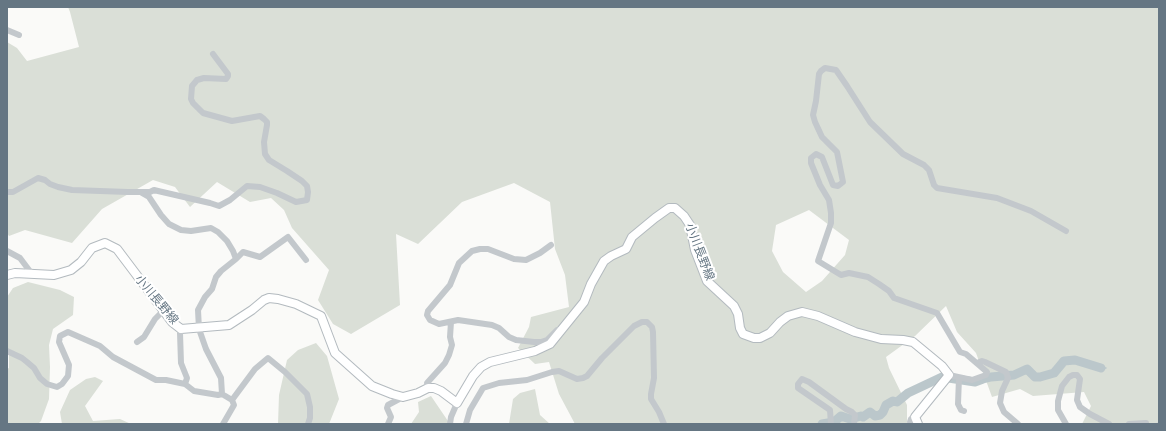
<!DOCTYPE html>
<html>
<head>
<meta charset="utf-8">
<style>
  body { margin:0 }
  #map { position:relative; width:1166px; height:431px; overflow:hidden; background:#fafaf8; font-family:Roboto,sans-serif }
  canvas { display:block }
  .frame { position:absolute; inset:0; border:8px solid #657683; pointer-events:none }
</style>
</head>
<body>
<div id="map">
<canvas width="1166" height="431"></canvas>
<div class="frame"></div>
</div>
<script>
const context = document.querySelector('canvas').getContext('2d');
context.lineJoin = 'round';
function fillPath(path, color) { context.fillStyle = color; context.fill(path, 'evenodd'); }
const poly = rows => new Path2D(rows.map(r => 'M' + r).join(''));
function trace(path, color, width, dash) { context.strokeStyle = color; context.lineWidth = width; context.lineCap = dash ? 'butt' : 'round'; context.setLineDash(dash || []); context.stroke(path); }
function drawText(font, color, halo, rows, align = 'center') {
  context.font = font + ' Roboto,"Noto Sans JP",sans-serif'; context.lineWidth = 4; context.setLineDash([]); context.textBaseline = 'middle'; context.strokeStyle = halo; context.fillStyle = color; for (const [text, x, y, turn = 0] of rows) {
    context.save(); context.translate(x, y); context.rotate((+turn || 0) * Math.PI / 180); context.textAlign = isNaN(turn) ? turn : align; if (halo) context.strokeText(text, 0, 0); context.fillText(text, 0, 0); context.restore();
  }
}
fillPath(poly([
  [68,7,1159,7,1159,424,1082,424,1091,406,1084,392,1033,396,1020,389,992,397,976,353,957,332,946,306,915,336,886,357,889,368,907,405,907,424,559,424,575,424,559,394,549,362,535,364,518,348,529,327,531,317,569,307,565,275,555,249,550,202,514,183,462,202,418,244,396,234,400,305,351,334,333,324,318,300,329,270,292,228,284,210,271,198,250,202,217,182,190,207,175,187,153,180,102,209,72,243,25,230,9,236,7,233,7,42,17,48,27,61,79,47,70,12],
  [809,210,849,240,845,255,822,281,806,292,783,272,772,251,776,225],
  [28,282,60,290,74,297,73,315,53,329,49,345,50,367,49,399,41,421,38,424,7,424,7,369,9,368,9,352,7,348,7,297,13,288],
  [316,343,327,356,339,399,329,424,278,424,279,395,287,360,298,350],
  [95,377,103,381,85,406,93,421,120,419,131,424,62,424,60,412,70,390,86,379],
  [535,389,540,415,550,424,509,424,513,399,520,393],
  [431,396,450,424,411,424,419,412,418,402]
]), '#dadfd7');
trace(poly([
  [1101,368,1106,368],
  [1156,424,1159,423]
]), '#bbc7cb', 1.5);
trace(poly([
  [822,424,834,422,841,416,850,419,861,416,863,417,870,412,875,416,880,415,883,412,886,405,893,401,897,402,908,393,942,377,975,382,983,379,991,377,1014,375,1027,369,1035,377,1040,377,1054,373,1064,361,1075,360,1101,368]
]), '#bbc7cb', 9);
const secondary = poly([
  [7,275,15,273,54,275,71,270,81,262,92,248,105,243,117,249,163,310,172,322,181,329,229,325,252,310,264,300,269,298,278,299,296,304,321,316,335,353,372,386,392,394,403,397,418,393,428,388,434,388,441,391,457,403,473,376,481,367,490,362,535,351,550,344,584,302,591,284,604,261,611,256,626,249,632,237,655,218,669,208,675,208,684,216,690,225,695,250,707,281,734,306,738,314,740,328,743,334,754,338,760,338,770,333,780,322,788,316,802,312,818,316,855,332,881,339,903,340,913,342,942,366,949,375,915,417,918,424]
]);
trace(secondary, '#b3babf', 10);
trace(poly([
  [7,30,19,35],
  [7,192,13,192,38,178,45,180,50,184,58,187,72,190,128,192,150,192,154,190,158,191,210,203,219,206,230,200,247,186,260,187,277,193,296,202,307,200,308,192,307,186,302,181,287,171,269,160,265,154,264,142,267,125,267,122,264,119,260,116,232,121,203,113,193,103,191,99,192,86,197,80,204,78,226,79,228,76,228,74,213,54],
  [142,193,149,197,161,215,169,224,181,230,191,231,211,228,218,232,227,241,233,251,236,259,221,271,216,277,212,289,205,297,198,310,199,329,206,349,221,378,222,394,232,400],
  [551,245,540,253,526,260,514,259,488,249,480,249,472,251,459,263,450,285,428,311,427,315,430,320,439,324,458,320,492,325,499,328,509,337,516,340,534,342,541,342,547,340,557,330,560,330],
  [7,251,20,258,32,274],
  [236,259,243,252,260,257,288,237,306,260],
  [181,329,180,333,181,363,187,378,185,384],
  [137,342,144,337,155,319,163,311],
  [7,351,22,358,27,362,34,368,40,378,47,384,57,387,62,384,68,376,69,365,59,342,60,336,68,332,100,346,113,357,156,380,166,380,185,384,194,391,218,395,222,394],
  [977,363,982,361,985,362,1006,372,1008,378,1002,391,1000,403,1004,412,1018,424],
  [949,375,972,380,986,375,987,372,966,354,960,352,937,313,894,298,889,291,879,284,868,277,849,273,841,275,818,261,831,223,831,213,829,200,820,185,811,163,811,158,816,154,822,157,833,185,838,186,843,182,837,152,822,137,815,122,813,115,816,101,819,74,821,71,825,68,836,70,847,86,870,122,903,154,924,165,929,170,934,185,937,188,997,198,1031,211,1066,231],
  [959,378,958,404,961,410,964,411],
  [428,388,427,383,445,363,449,355,452,345,450,337,451,322],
  [223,424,234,405,232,400,255,369,268,358,285,372,307,394,310,407,310,418,308,424],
  [388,424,391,417,387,408,388,405,403,397],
  [450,424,451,417,457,403],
  [466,424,470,410,483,388,499,383,527,380,552,372,559,371,577,379,583,378,587,376,602,358,634,326,642,322,647,322,652,327,653,332,654,378,651,394,651,399,659,412,664,424],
  [831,424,830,410,798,388,798,384,802,379,809,382,846,409,852,412,855,415,854,424],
  [911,424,910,422,911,419,915,417],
  [1066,424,1058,410,1058,401,1062,386,1069,377,1073,375,1077,375,1080,379,1077,400,1080,407,1090,414,1109,424],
  [1129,424,1146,423]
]), '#c3c8cc', 6);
trace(secondary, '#fff', 8);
drawText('12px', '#657683', '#fff', [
  ["小川長野線",699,252,69],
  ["小川長野線",156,300,50]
]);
</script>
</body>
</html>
